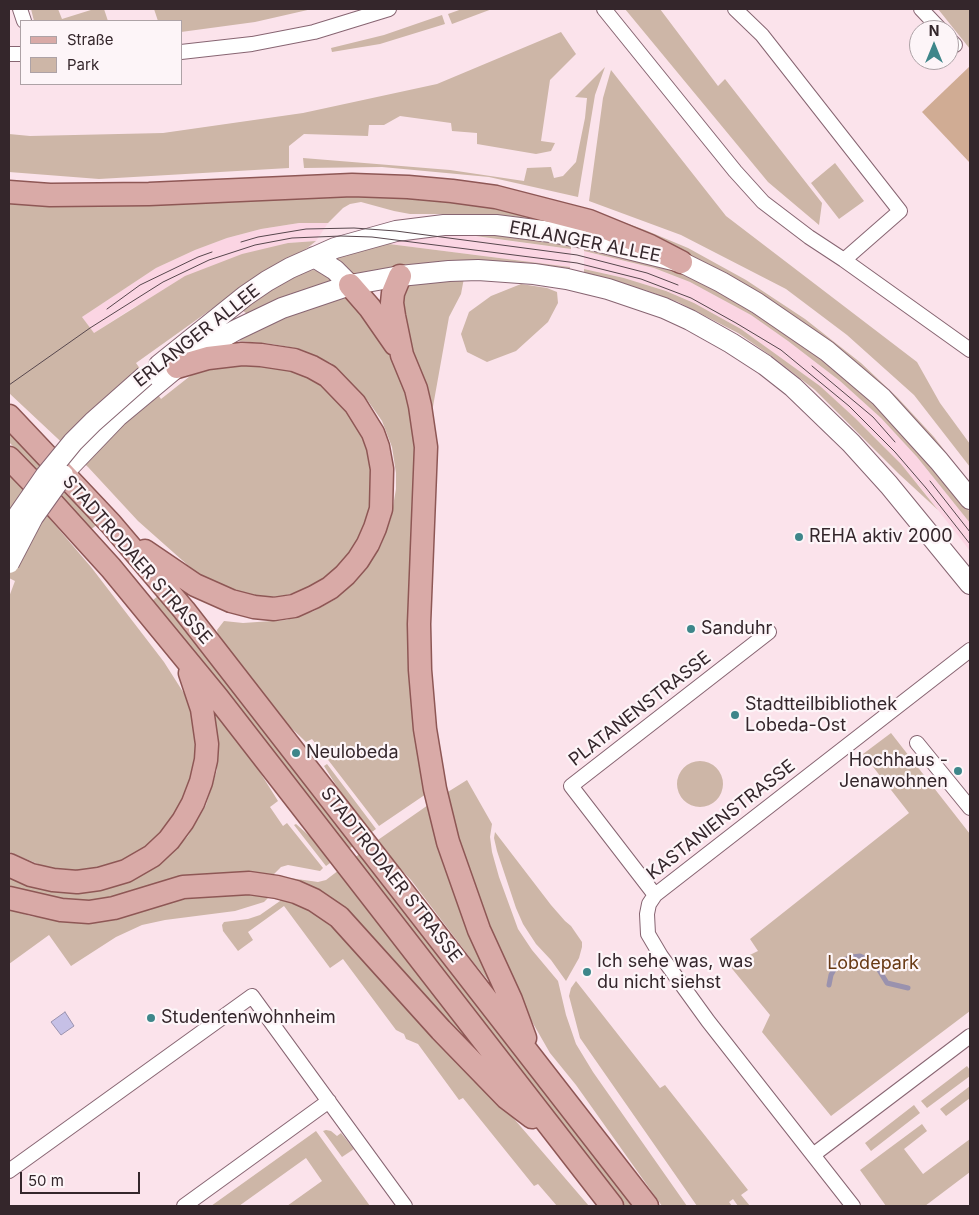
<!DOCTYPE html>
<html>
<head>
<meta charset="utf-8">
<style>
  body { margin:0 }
  #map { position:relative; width:979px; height:1215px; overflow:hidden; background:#fbe3eb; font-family:Inter,sans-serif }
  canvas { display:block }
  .frame { position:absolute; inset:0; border:10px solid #34262b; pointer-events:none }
  .legend { position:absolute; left:20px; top:20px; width:162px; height:65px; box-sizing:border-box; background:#fdf5f8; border:1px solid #ada2a6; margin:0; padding:6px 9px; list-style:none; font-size:15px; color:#34262b }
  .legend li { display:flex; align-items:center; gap:10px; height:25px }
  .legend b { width:25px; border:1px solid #ada2a6 }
  .north { position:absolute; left:909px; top:20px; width:50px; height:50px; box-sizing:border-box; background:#fdf5f8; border:1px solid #ada2a6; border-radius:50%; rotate:0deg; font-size:14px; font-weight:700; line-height:20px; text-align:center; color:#34262b }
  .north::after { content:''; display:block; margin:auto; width:18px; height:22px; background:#3e868a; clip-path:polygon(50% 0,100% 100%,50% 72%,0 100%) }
  .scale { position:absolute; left:20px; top:1172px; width:120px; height:22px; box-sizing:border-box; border:2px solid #34262b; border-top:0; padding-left:6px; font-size:15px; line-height:18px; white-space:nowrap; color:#34262b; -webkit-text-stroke:4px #fdf5f8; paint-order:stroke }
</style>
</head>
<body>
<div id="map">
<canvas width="979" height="1215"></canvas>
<div class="frame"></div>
<ul class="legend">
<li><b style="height:6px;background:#d9aaa7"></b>Straße</li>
<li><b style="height:14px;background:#cdb6a7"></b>Park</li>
</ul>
<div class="north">N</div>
<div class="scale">50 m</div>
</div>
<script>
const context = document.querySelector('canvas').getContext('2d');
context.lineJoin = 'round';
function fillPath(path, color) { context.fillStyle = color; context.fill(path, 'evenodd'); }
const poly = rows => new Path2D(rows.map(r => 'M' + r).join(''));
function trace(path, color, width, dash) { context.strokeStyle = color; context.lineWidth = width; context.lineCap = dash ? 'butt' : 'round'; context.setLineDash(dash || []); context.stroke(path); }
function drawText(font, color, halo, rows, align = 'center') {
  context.font = font + ' Inter,sans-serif'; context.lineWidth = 4.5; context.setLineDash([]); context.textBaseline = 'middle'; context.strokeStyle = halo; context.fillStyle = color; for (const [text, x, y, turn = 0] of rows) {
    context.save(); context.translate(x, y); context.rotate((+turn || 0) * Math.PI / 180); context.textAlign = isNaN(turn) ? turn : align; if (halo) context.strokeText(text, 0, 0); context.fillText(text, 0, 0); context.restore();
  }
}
fillPath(poly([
  [299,223,328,223,316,241,288,243,134,307,94,333,82,317,156,268,195,250,227,238,261,229],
  [434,231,571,249,570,267,381,243],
  [584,251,654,268,690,282,751,315,788,341,840,381,881,418,917,457,970,523,970,551,920,487,878,440,820,386,741,329,694,303,666,291,624,278,584,269]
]), '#fbd5e3');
fillPath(poly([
  [31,9,58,9,62,19,94,9,104,9,108,21,34,21],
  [154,9,312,9,255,22,181,32,181,21,158,21],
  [462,9,492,9,452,24,448,14],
  [625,9,660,9,718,86,725,79,822,203,819,225,768,182],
  [938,9,970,9,970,49],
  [442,15,445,24,380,44,332,52,331,48,384,35],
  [561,32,576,54,550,80,541,141,555,143,551,151,536,154,477,144,477,133,452,131,451,123,400,116,384,125,369,125,368,136,304,134,289,146,289,168,99,179,9,172,9,134,30,136,163,133,303,113,437,84],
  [605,67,595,95,578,197,489,177,382,167,304,168,303,158,450,170,524,181,527,168,551,167,554,178,563,176,576,162,585,118,587,98,575,97],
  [611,70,726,216,917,362,940,403,970,444,970,467,914,395,847,335,786,289,681,235,589,201,603,98],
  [835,163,864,201,839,219,811,183],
  [412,194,530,213,529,218,484,214,410,214,394,211,361,202,350,204,343,208,328,223,299,223,261,229,227,238,195,250,156,268,82,317,94,333,185,276,242,254,288,243,316,241,306,249,262,273,136,363,161,399,199,369,240,363,274,366,310,374,361,422,377,475,365,530,352,552,334,572,307,590,278,597,246,596,200,576,138,521,88,467,9,393,9,198],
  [601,214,645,230,688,248,746,280,805,319,861,363,897,397,934,437,970,483,970,488,828,341,803,322,771,300,716,268],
  [486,230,571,242,571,249,461,234],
  [381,243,570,267,570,271,352,277,332,257],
  [584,244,671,269,705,284,733,299,817,354,883,412,941,477,970,512,970,523,917,457,881,418,840,381,788,341,751,315,690,282,654,268,584,251],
  [584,269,624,278,666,291,694,303,741,329,820,386,855,418,901,464,938,510,899,474,815,390,774,358,738,333,678,302,645,290,584,274],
  [313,270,323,271,333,277,331,282,290,294,247,314,242,310,242,306,298,273],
  [464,278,461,294,449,317,432,412,398,311,406,287,412,284],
  [521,284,547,288,557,292,558,303,548,322,516,351,487,362,467,352,461,334,469,312,491,296],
  [350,294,381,337,391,357,409,402,417,434,429,792,379,826,312,739,306,742,284,721,218,635,217,630,224,621,243,623,286,620,314,611,336,599,356,581,373,559,381,545,391,518,396,489,396,473,392,447,382,421,368,401,331,363,300,349,272,344,239,341,242,337,295,314],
  [9,430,98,524,90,530,9,442],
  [9,471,91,567,164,662,185,695,195,722,199,749,195,775,173,821,148,847,121,862,91,870,66,871,43,866,9,852,9,597,15,581,9,578],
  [159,595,354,845,348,850,152,601],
  [212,706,246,750,278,801,270,807,283,826,287,823,323,868,320,871,288,865,281,867,272,876,96,903,68,904,9,889,9,876,150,870,167,857,188,836,206,805,217,770,217,746],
  [891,733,970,834,970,1011,831,1116,762,1032,770,1015,729,965,758,951,750,939,909,813,863,754],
  '677 784a23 23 0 1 1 46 0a23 23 0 1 1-46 0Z',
  [327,764,376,829,369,834,355,815,324,766],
  [467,780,492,824,490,837,492,852,499,877,518,929,532,950,558,981,566,1015,576,1044,593,1072,687,1206,662,1206,576,1085,550,1053,507,978,443,795],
  [431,803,501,996,474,963,411,880,375,842],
  [296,824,324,849,333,861,326,866,294,825],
  [495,832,551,905,565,921,571,926,582,942,582,947,579,958,566,981,551,960,536,944,523,924,516,908,497,851,494,838],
  [361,853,634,1206,623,1206,354,858],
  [339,870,516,1097,286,879,290,878,318,882,326,880],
  [272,894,264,902,235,911,165,920,142,925,116,937,71,966,49,935,9,964,9,909,30,916,61,920,187,896],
  [281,896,324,916,503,1106,589,1206,557,1206,538,1184,534,1186,463,1098,459,1100,418,1044,406,1039,404,1034,396,1030,343,959,330,968,284,906,248,932,253,940,238,951,223,931,222,925,224,922,248,919,260,915,280,901],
  [576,981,660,1088,665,1085,748,1190,741,1195,750,1206,738,1206,733,1199,729,1202,732,1206,697,1206,580,1038,569,996,571,988],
  [967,1066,970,1070,970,1076,927,1108,921,1101],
  [970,1086,970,1098,946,1116,940,1109],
  [914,1105,920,1113,871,1151,865,1143],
  [922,1124,927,1131,904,1149,923,1174,970,1139,970,1172,925,1206,886,1206,860,1170],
  [326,1130,331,1131,337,1136,341,1133,354,1149,342,1157,323,1131],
  [316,1131,370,1206,287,1206,322,1181,306,1158,239,1206,211,1206]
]), '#cdb6a7');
fillPath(poly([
  [970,66,970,163,922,112]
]), '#d0ac94');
const water = poly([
  [65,1012,74,1026,61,1035,51,1022,65,1012]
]);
fillPath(water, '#c6c0e6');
trace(water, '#9a92ae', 1);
trace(poly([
  [829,985,831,975,836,966,843,960,852,957,860,956,874,962,887,983,908,988]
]), '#9a92ae', 5);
const minor = poly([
  [20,9,24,21],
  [604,9,735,171,763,202,809,237,844,260,970,350],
  [735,9,762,35,900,211,844,260],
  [921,9,941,30],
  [949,39,955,45],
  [181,52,252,44,314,32,389,9],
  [9,54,21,54],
  [917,743,970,808],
  [655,895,571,786,769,632],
  [813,1155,970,1036],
  [9,1171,252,996,405,1206],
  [184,1206,329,1101],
  [853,1206,708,1021,661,956,648,934,647,914,649,904,655,895,970,650]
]);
const secondary = poly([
  [314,257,335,270,350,285],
  [159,365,245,296,267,281,290,268,335,248,396,231,444,225,496,225,551,232,588,239,681,262,721,282,757,303,827,351,881,397,939,461,970,499],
  [70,466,118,416,177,367,211,344,236,330,282,308,350,285,400,276,449,271,478,270,534,274,567,279,608,289,664,308,690,320,731,343,765,365,793,387,851,443,889,485,970,584]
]);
const primary = poly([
  [9,192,50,195,149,194,352,185,408,187,452,191,496,197,589,221,650,246,681,262],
  [400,276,393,293,392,303,394,316,402,355,416,389,420,406,426,447,419,624,420,670,425,729,435,789,448,842,479,930,511,1000,525,1038],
  [350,285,370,308,395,344],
  [9,416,111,524,184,610,647,1206],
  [9,458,43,493,111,568,217,697,612,1206],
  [145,551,195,585,231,601,254,607,274,609,294,606,314,597,330,588,345,575,358,560,368,544,375,528,381,509,382,469,378,447,373,433,355,404,328,376,312,367,294,360,261,355,242,354,208,358,177,367],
  [9,865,31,875,53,880,77,882,99,879,126,871,152,856,169,840,183,821,193,803,201,782,206,760,207,744,202,709,190,673],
  [9,898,61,910,89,912,114,908,183,887,249,883,277,887,296,892,314,900,339,917,441,1030,507,1098,532,1117]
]);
trace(minor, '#876572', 16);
trace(secondary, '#876572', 22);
trace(primary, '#8e5755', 25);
trace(minor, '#fff', 14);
trace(secondary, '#fff', 20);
trace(primary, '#d9aaa7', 22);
trace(poly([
  [241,242,258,237,306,229,354,228,396,231,577,255,647,273,678,285],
  [107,309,140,285,198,257,212,252],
  [812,366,873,417,895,442],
  [9,385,90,328,163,282,209,260,255,245,292,238,341,236,372,237,577,263,641,279,691,298,736,323,781,350,849,406,895,452,926,488,970,544],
  [930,481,970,532]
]), '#57474d', 1);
const secondaryBridge = poly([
  [9,533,19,514,46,475,73,442,93,422,145,376],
  [9,563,33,517,63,475]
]);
trace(secondaryBridge, '#876572', 22, []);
trace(secondaryBridge, '#fff', 20);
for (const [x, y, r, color] of [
  [799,537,5,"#3e868a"],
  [691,629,5,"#3e868a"],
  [735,715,5,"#3e868a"],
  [296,753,5,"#3e868a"],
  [958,771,5,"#3e868a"],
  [587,972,5,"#3e868a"],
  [151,1018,5,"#3e868a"]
]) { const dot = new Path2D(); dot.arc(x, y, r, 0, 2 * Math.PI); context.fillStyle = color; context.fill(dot); trace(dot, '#fdf5f8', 2); }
drawText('18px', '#34262b', '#fdf5f8', [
  ["ERLANGER ALLEE",585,242,11],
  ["ERLANGER ALLEE",197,336,-38],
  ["STADTRODAER STRASSE",137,560,49],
  ["PLATANENSTRASSE",640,709,-38],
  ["KASTANIENSTRASSE",721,820,-38],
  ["STADTRODAER STRASSE",391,875,52]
]);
drawText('18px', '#34262b', '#fdf5f8', [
  ["REHA aktiv 2000",809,537],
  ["Sanduhr",701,629],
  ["Stadtteilbibliothek",745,705],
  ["Lobeda-Ost",745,726],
  ["Neulobeda",306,753],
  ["Hochhaus -",948,761,"right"],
  ["Jenawohnen",948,782,"right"],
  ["Ich sehe was, was",597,962],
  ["du nicht siehst",597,983],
  ["Studentenwohnheim",161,1018]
], 'left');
drawText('18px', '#683913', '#fdf5f8', [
  ["Lobdepark",873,964]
]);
</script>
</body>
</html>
